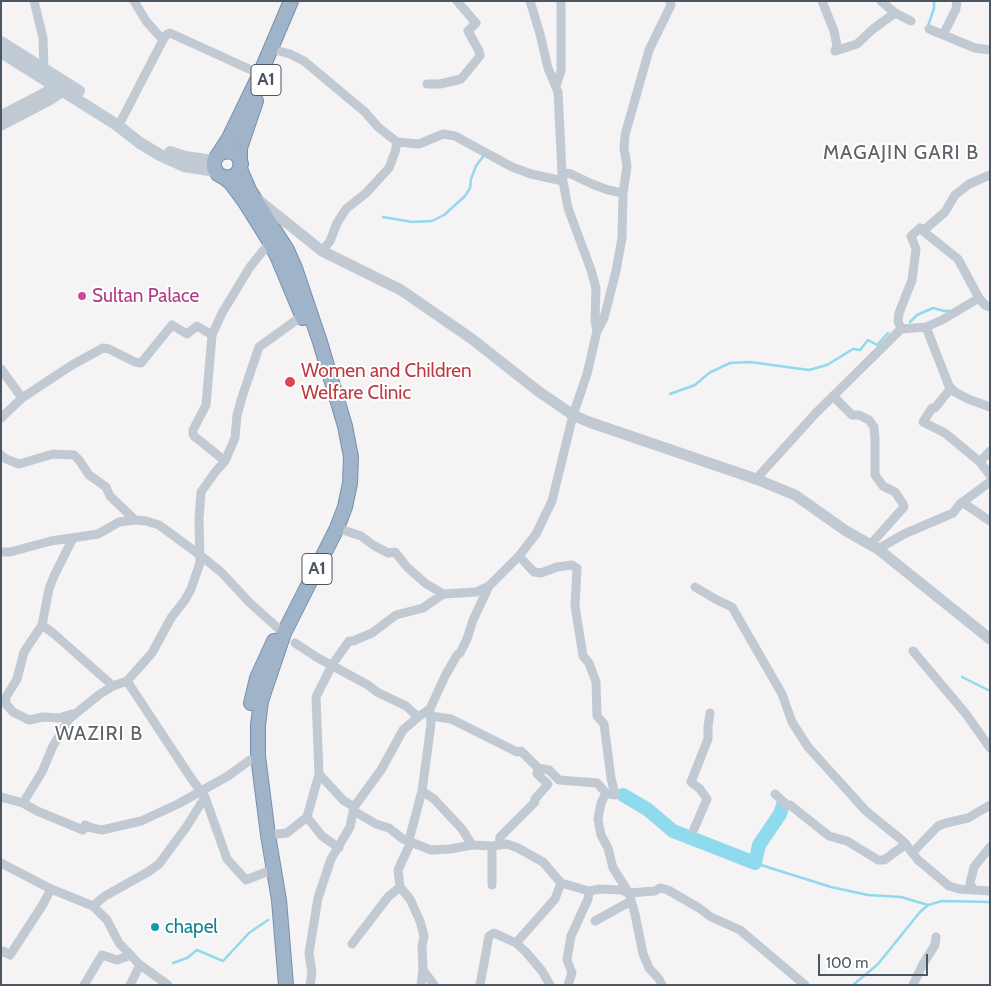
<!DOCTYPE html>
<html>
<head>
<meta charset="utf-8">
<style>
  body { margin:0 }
  #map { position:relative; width:991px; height:986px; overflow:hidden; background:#f5f3f3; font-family:Cabin,sans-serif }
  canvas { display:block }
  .frame { position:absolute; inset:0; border:2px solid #4a5661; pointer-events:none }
  .scale { position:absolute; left:818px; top:954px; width:110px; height:22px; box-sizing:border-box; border:2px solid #4a5661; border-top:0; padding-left:6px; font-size:15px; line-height:18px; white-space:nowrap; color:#4a5661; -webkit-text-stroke:4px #fff; paint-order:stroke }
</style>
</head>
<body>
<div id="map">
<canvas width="991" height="986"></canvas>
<div class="frame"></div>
<div class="scale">100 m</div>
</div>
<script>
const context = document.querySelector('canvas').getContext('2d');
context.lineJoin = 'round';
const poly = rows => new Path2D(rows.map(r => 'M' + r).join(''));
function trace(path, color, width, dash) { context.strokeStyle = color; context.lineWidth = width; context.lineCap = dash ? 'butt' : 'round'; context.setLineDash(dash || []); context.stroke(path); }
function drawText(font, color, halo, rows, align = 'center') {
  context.font = font + ' Cabin,sans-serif'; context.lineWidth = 4; context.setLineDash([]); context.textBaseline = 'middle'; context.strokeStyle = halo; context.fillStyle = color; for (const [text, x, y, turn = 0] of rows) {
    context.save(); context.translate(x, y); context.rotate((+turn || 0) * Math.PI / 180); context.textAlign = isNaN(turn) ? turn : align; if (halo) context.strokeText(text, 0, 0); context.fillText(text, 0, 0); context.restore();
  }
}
trace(poly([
  [928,26,934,8,934,1],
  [383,217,412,222,432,221,444,215,465,196,470,188,471,179,476,166,485,154],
  [910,322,917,315,933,308,944,311,951,311],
  [670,394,695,385,709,373,730,363,750,362,809,370,827,365,853,349,860,350,868,340,877,345,888,333],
  [962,677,990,691],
  [745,860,831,887,868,895,901,897,928,905],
  [173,963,187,958,197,950,223,961,249,933,268,920],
  [853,985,878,964,920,912,928,905,942,901,990,902]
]), '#90daee', 2.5);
trace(poly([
  [623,795,647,809,673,831,755,863,759,845,780,814,783,805]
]), '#90daee', 14);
const trunk = poly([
  [220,153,229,151,238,155,241,164,238,173,234,176,225,178,218,174,214,168,214,161,229,138,260,74,291,1],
  [240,160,240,148,256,101],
  [240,169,249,190,287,250,295,268,320,342,345,426,351,457,350,483,345,507,337,528,284,633,261,701,258,725,258,756,268,835,279,900,286,985],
  [225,178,231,183,245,202,270,242,278,258,303,318],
  [251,703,257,678,274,641]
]);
trace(trunk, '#7690ad', 16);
trace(poly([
  [34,1,43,38,44,69],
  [134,1,146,21,163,40],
  [530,1,540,34,548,68,558,92,562,172],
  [822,1,834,31,837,46,835,51,857,44,873,29,895,13],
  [881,1,895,13,911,21],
  [929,29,975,48,990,50],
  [943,35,956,9,957,1],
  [279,51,290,54,304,61,365,112,378,127,397,142,419,144,443,134,455,136,512,167,531,174,563,181,562,172,571,174,592,184,608,190,623,193],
  [427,84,440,84,461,79,480,56,479,51,468,31,476,23,457,1],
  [556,86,561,71,561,1],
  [122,119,163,40,166,35,170,33,260,74],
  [563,181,568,208,591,270,596,288,595,321,597,331],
  [923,231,958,259,979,298],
  [322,251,330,241,337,223,346,209,366,193,389,168,395,152,397,142],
  [990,307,985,305,979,298,942,320,926,327,949,386,955,392,968,399,990,407],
  [926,327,901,329,898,321,899,313,912,280,916,249,911,236,920,228,923,231,945,212,955,195,969,184,990,175],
  [1,369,22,398],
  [951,388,935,408,932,408,923,422,945,433,980,462,990,475],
  [833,396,852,415,859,415,869,420,874,427,875,439,875,475,883,486,895,492,903,504,904,507,870,545],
  [1,418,22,398,72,365,103,348,109,349,135,362,141,363,172,325,187,334,197,326,212,335],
  [1,455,6,459,19,464,53,454,74,455,79,460,89,475,106,487,110,496,135,520],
  [225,461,194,436,193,434,193,430,206,405,212,335,222,313,250,267,270,242],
  [980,462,990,451],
  [756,479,815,414,901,329],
  [962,502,990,521],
  [337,528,361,536,373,545,388,553,395,552,407,567,425,583,443,594],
  [878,549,904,534,953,513,960,504,990,482],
  [1,552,10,552,51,541,98,534,119,522,135,520,146,521,159,525,200,555,221,572,250,603,280,630],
  [695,587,717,600,732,607,782,694,792,722,808,747,866,811,903,841,918,860,949,886,959,889,990,891],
  [42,625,53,633,113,686],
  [295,643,318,658,368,685,377,692,406,706,418,717],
  [913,651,966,714,990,748],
  [430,710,431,724,422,791,409,840,410,844,398,870,400,887,410,899,420,921,424,936,422,947,423,970,434,985],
  [72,714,59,718,43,717,29,720,13,712,6,704,6,697,17,679,24,652,42,625,49,589,54,576,73,538],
  [431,716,451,719,517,752,521,751,538,768,549,770,559,780,597,783,606,793,615,795,611,778,604,724,597,716,596,682,589,663,583,656,575,606,577,568,572,565,557,567,541,573,534,572,519,556],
  [319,774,343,800,354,807],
  [422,791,434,799,462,829,472,845],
  [606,793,601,803,598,819,601,835,608,848,613,868,629,893,635,914,643,954,649,968,659,979,662,985],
  [775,794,787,805,790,805,829,836,847,841,878,860,884,860,906,844],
  [1,797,23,803,37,811,83,830,85,825,92,828,102,830,141,821,178,804,228,776,250,760],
  [205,797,227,859,246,880,266,872],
  [23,803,42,772,53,746,69,719,100,694,113,686,127,681,152,653,171,618,185,600,191,589,200,563,199,519,201,492,216,471,225,461,235,438,237,415,242,397,259,347,302,316],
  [354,811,376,824,389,828,403,839,431,850,450,849,472,845,492,846,507,844,518,848,543,862,561,883,589,891,600,889,621,890,629,893,655,891,660,888,668,890,699,908,711,917,740,930,805,985],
  [307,817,322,836,339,848],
  [694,829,707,799,700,789,691,782,708,739,708,727,710,713],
  [268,835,287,833,307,817,319,774,316,697,332,665,349,641,353,641,372,633,396,615,423,608,443,594,476,592,489,586],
  [499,845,500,837,535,802,535,799,548,784,537,774,538,768],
  [492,846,492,885],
  [912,853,938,826,946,823,968,818,990,805],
  [1,863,51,889,93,906,107,920,119,943,140,965,168,985],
  [973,889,970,883,974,867,990,847],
  [93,906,105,896,148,872,159,864,187,826,205,797,191,778,127,681],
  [595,921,631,901],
  [516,943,526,952,542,971,550,985],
  [352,944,388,897,400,887],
  [1,953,3,951,10,955,42,906,51,889],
  [84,985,102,955,117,960,131,955],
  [130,985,140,965],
  [310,985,312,973,309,953,318,898,331,859,350,827,354,807,381,770,403,730,418,717,430,709,445,676,457,655,460,653,467,639,473,620,489,586,519,556,536,534,552,501,573,415,587,374,597,331,604,318,616,271,622,238,623,193,627,166,624,148,625,135,649,50,671,5,670,1],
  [421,985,423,970],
  [480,985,489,936,494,933,516,943,555,899,561,883],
  [568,985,572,973,567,960,571,936,588,899,589,891],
  [913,985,923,964,935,945,936,937]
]), '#c1cad2', 9);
trace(poly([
  [1,116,47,92,57,79],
  [1,125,51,99,63,91,67,85],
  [257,199,322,251,401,290,472,339,538,391,573,415,589,422,756,479,795,495,846,531,878,549,990,639]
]), '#c1cad2', 11);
trace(poly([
  [1,42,79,91],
  [1,52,117,125,140,143,160,155,184,166,215,171],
  [170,152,185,157,214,161]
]), '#c1cbd6', 12);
trace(trunk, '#9fb4c9', 14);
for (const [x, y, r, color] of [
  [82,296,5,"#d1479c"],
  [290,382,6,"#e0444e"],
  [155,927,5,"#0f9aa8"]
]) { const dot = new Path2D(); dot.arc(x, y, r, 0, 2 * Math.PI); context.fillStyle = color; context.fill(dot); trace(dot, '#fff', 2); }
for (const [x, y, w] of [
  [266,80,30],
  [317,569,30]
]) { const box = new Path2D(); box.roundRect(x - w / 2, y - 15.5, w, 31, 4); context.fillStyle = '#fff'; context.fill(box); trace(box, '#4a5661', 1); }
drawText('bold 18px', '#4a5661', null, [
  ["A1",266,80],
  ["A1",317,569]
]);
drawText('19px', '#b23c85', '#fff', [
  ["Sultan Palace",92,296]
], 'left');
drawText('19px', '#be3a42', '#fff', [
  ["Women and Children",301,371],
  ["Welfare Clinic",301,393]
], 'left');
drawText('19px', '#0d838f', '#fff', [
  ["chapel",165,927]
], 'left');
context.letterSpacing = '1px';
drawText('20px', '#5f6368', '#fff', [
  ["MAGAJIN GARI B",901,153],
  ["WAZIRI B",99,734]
]);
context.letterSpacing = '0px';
</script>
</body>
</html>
